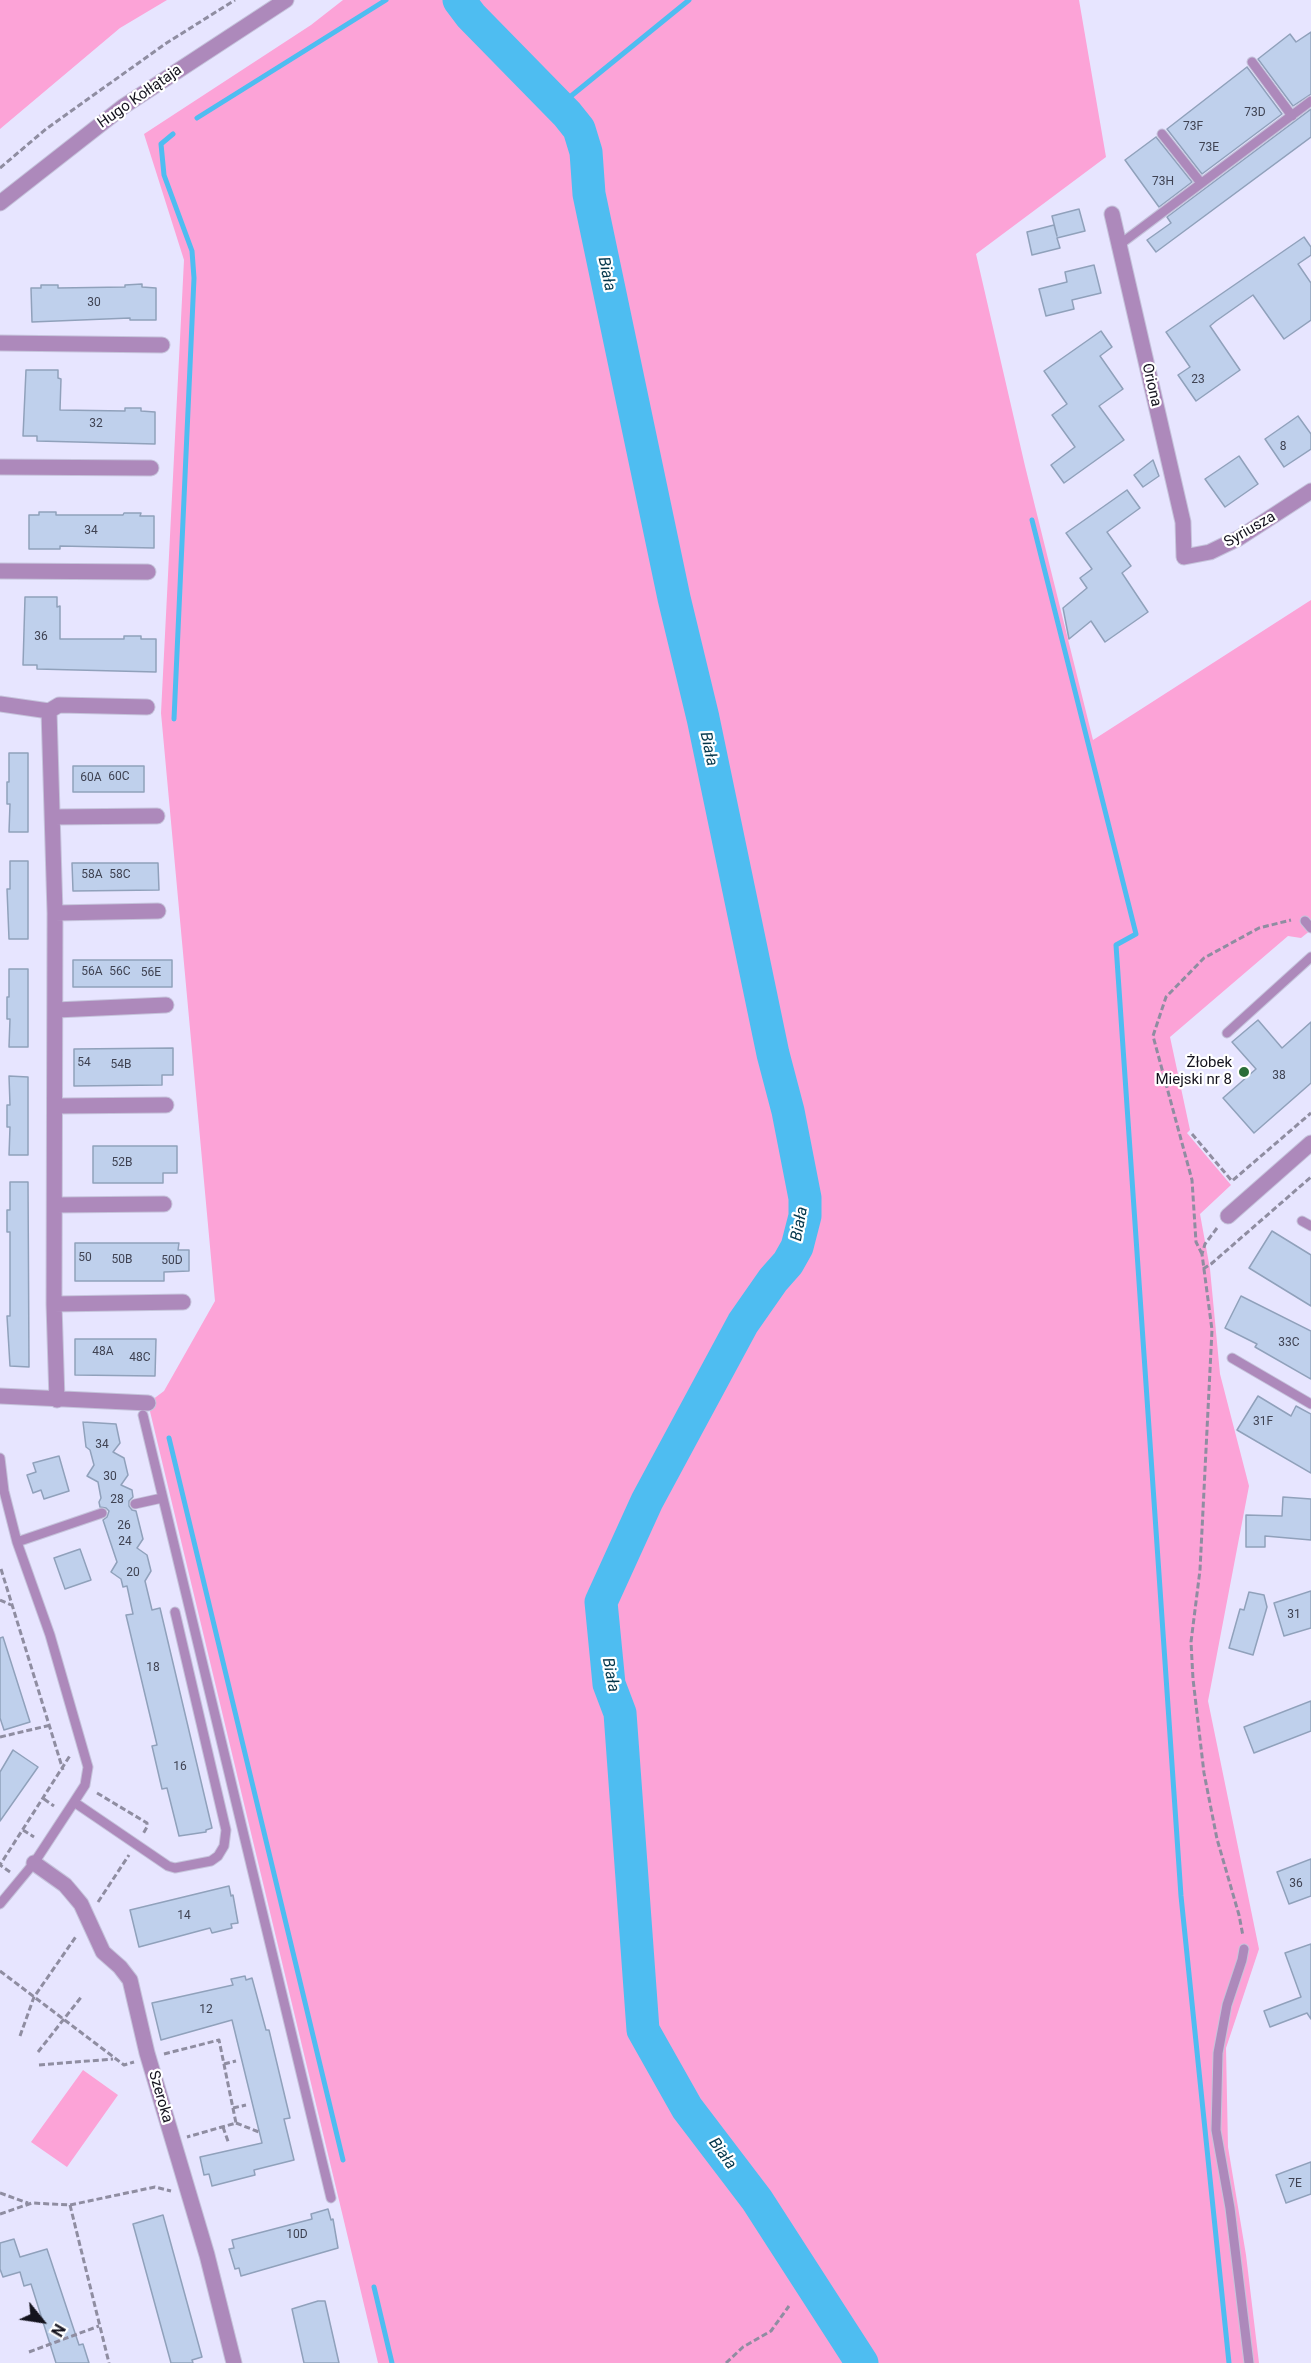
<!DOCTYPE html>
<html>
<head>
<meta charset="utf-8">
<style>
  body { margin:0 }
  #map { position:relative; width:1311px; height:2363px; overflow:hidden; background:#e7e5ff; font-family:Roboto,sans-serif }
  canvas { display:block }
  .north { position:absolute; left:12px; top:2291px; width:60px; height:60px; -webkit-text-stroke:4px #fff; paint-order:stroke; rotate:120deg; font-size:16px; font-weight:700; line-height:24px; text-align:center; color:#14131e }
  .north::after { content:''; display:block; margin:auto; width:21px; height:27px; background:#14131e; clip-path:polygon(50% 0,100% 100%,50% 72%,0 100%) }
</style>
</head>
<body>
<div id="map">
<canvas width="1311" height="2363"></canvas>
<div class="north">N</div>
</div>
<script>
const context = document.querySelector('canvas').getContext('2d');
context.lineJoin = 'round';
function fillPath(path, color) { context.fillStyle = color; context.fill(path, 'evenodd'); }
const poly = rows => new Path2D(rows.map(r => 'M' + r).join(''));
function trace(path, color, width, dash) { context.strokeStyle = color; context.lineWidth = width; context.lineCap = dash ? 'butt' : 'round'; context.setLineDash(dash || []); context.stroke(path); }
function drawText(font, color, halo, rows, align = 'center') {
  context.font = font + ' Roboto,sans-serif'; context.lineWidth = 4.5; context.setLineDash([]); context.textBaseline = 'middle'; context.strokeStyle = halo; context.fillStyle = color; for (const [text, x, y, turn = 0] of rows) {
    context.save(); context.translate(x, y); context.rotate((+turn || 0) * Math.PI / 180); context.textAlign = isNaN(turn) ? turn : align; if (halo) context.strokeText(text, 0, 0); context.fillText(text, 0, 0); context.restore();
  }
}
fillPath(poly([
  [0,0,167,0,120,28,0,129],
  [343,0,1079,0,1106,157,976,254,1025,466,1093,740,1311,600,1311,930,1301,938,1288,936,1170,1037,1190,1130,1187,1133,1231,1185,1200,1214,1210,1269,1220,1374,1249,1486,1208,1701,1259,1949,1226,2048,1228,2147,1246,2255,1259,2363,378,2363,148,1403,164,1391,215,1301,161,713,184,260,144,134,311,25],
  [83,2070,118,2095,67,2167,31,2142]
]), '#fca3d7');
trace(poly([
  [560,105,689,0],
  [197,118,386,0],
  [173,134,161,144,164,175,192,251,194,278,174,719],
  [1032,520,1136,934,1116,945,1181,1896,1229,2363],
  [169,1438,343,2160],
  [374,2287,392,2363]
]), '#4ebdf1', 5);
trace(poly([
  [459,0,471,16,567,114,579,129,586,152,589,194,674,598,703,718,773,1054,788,1111,805,1198,805,1216,797,1247,788,1263,773,1280,743,1323,647,1501,601,1602,609,1684,620,1713,643,2030,687,2108,757,2200,862,2363]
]), '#4ebdf1', 33);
const building = poly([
  [1311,32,1311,94,1293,106,1258,59,1290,34,1296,42,1311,32],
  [1247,67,1282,114,1202,174,1167,129,1247,67],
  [1311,109,1311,137,1156,252,1147,240,1171,223,1167,217,1311,109],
  [1156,137,1192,182,1159,207,1125,160,1156,137],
  [1079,209,1085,231,1057,238,1060,248,1032,255,1027,232,1054,225,1057,236,1052,216,1079,209],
  [1304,237,1311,247,1311,255,1298,264,1311,283,1311,320,1284,339,1253,295,1216,321,1210,326,1240,370,1196,401,1178,375,1190,367,1166,332,1304,237],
  [1094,265,1101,293,1072,300,1074,309,1046,316,1039,289,1067,282,1065,272,1094,265],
  [142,284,142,287,156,288,156,320,130,320,130,318,32,322,31,288,41,288,41,285,58,285,58,288,125,287,125,285,142,284],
  [1101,331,1112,347,1100,356,1123,389,1099,406,1124,440,1064,483,1051,465,1075,447,1052,415,1067,404,1044,371,1101,331],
  [26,370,58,370,58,378,61,379,60,410,125,411,125,408,141,408,141,411,155,412,155,444,37,441,37,436,23,436,26,370],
  [1298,416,1311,434,1311,449,1284,467,1265,439,1298,416],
  [1239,456,1258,484,1225,507,1205,479,1239,456],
  [1153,460,1159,476,1143,487,1134,475,1153,460],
  [1127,490,1140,508,1107,532,1131,566,1122,573,1148,612,1105,642,1091,621,1069,639,1063,608,1087,588,1080,578,1092,569,1066,533,1127,490],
  [39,512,56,512,56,515,123,515,124,513,141,513,140,516,154,516,154,548,60,546,60,549,29,549,29,515,39,515,39,512],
  [25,597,57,597,57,607,60,606,60,639,124,639,124,636,141,636,141,639,156,639,156,672,37,669,37,665,23,665,25,597],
  [9,753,28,753,28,832,9,832,10,804,7,804,7,782,9,782,9,753],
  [73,766,144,766,144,792,73,792,73,766],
  [10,861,28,861,28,939,9,939,7,889,10,889,10,861],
  [72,863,158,863,159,890,73,891,72,863],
  [73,960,172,960,172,987,73,987,73,960],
  [9,969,28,969,28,1047,9,1047,10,1019,7,1019,7,997,9,997,9,969],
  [1258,1020,1282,1048,1311,1022,1311,1083,1254,1133,1223,1098,1256,1069,1232,1042,1258,1020],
  [173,1048,173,1075,162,1075,162,1085,74,1086,74,1049,173,1048],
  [9,1076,28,1077,28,1155,9,1155,10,1127,7,1127,7,1105,10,1105,9,1076],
  [93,1146,177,1146,177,1173,163,1173,163,1183,93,1183,93,1146],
  [10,1182,28,1182,29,1367,10,1366,7,1316,10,1316,10,1232,7,1232,7,1210,10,1210,10,1182],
  [1272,1231,1311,1255,1311,1306,1249,1268,1272,1231],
  [75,1243,179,1243,178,1250,189,1250,189,1271,164,1272,164,1281,75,1281,75,1243],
  [1241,1296,1311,1331,1311,1379,1255,1347,1257,1344,1225,1328,1241,1296],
  [75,1339,156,1339,155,1376,75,1375,75,1339],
  [1258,1396,1291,1416,1296,1406,1311,1414,1311,1473,1237,1430,1258,1396],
  [83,1422,116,1424,120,1443,113,1452,124,1458,128,1475,121,1485,132,1490,133,1497,129,1501,129,1506,132,1510,136,1511,143,1539,137,1548,147,1555,151,1571,145,1581,152,1610,160,1608,212,1828,206,1830,206,1832,179,1836,167,1788,162,1789,152,1746,157,1745,126,1615,133,1614,127,1586,123,1587,121,1579,111,1572,117,1562,103,1520,107,1517,109,1511,106,1508,100,1507,99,1502,101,1498,98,1482,87,1476,94,1465,90,1450,86,1447,83,1422],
  [59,1456,69,1491,44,1499,41,1490,33,1493,27,1475,36,1472,33,1463,59,1456],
  [1283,1497,1311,1499,1311,1540,1265,1536,1265,1547,1246,1547,1246,1515,1282,1516,1283,1497],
  [80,1549,91,1580,65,1589,54,1558,80,1549],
  [1311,1591,1311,1628,1284,1636,1274,1603,1311,1591],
  [1249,1592,1264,1595,1267,1607,1253,1655,1229,1648,1240,1609,1244,1610,1249,1592],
  [3,1637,30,1722,4,1730,0,1718,0,1638,3,1637],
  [1311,1701,1311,1731,1254,1753,1244,1727,1311,1701],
  [13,1750,38,1767,0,1821,0,1772,13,1750],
  [1311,1859,1311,1896,1289,1904,1277,1872,1311,1859],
  [229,1886,231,1896,233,1895,238,1923,231,1924,232,1928,212,1933,210,1928,139,1947,130,1910,229,1886],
  [1311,1944,1311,2019,1307,2013,1270,2027,1264,2011,1301,1997,1285,1953,1311,1944],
  [245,1976,246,1980,252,1978,266,2030,269,2030,290,2118,284,2119,294,2160,254,2170,255,2175,212,2186,209,2174,204,2175,200,2157,262,2143,232,2020,161,2040,152,2003,233,1985,231,1979,245,1976],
  [1311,2162,1311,2194,1286,2203,1276,2175,1311,2162],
  [328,2209,331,2220,333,2219,338,2248,241,2276,239,2268,235,2269,229,2249,234,2248,232,2240,312,2219,311,2214,328,2209],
  [163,2215,202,2357,192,2360,193,2363,171,2363,133,2224,163,2215],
  [14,2239,20,2257,47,2249,79,2345,83,2344,89,2363,56,2363,31,2284,24,2286,20,2272,3,2277,0,2269,0,2243,14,2239],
  [318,2301,325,2301,339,2363,304,2363,292,2309,318,2301]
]);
fillPath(building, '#bfd0ec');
trace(building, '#90a1bb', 1.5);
const service = poly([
  [1252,62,1292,116],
  [1162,134,1201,183],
  [1119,245,1311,101],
  [1305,921,1311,928],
  [1227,1033,1311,957],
  [1302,1221,1311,1226],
  [1232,1358,1311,1404],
  [143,1415,331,2198],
  [0,1458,4,1491,17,1542,50,1635,88,1767,85,1785,74,1802,34,1863,0,1904],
  [135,1504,162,1498],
  [17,1542,102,1513],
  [74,1802,168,1866,175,1868,211,1861,218,1856,224,1846,226,1830,175,1612],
  [1244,1949,1242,1960,1227,2005,1218,2053,1216,2130,1230,2208,1249,2363]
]);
const minor = poly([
  [1112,214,1183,522,1184,557,1210,552,1239,538,1311,491],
  [0,343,162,345],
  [0,467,151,468],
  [0,571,148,572],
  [0,704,49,711,59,705,147,707],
  [49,711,55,913,54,1304,57,1400],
  [53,817,157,816],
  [55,913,158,911],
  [56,1010,166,1005],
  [56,1106,166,1105],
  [55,1205,164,1204],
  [1228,1216,1311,1143],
  [54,1304,183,1302],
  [0,1396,148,1403],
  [34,1863,65,1885,71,1892,81,1904,103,1952,120,1967,130,1980,147,2053,207,2255,234,2363]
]);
const tertiary = poly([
  [0,203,124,106,286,0]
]);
trace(service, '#c5c3db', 11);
trace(minor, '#c5c3db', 17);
trace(tertiary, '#c5c3db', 17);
trace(poly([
  [0,168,46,129,165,44,235,0],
  [1192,1134,1232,1181,1311,1113],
  [1217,1228,1205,1244,1202,1254,1212,1330,1200,1570,1191,1642,1193,1679,1204,1773,1217,1839,1239,1915,1243,1936],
  [1202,1254,1196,1242,1192,1180,1153,1036,1166,997,1204,958,1259,928,1291,920],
  [1203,1269,1211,1264,1311,1177],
  [1,1569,63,1770],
  [0,1600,11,1605],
  [0,1737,51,1725],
  [97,1793,147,1823,147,1827,143,1834],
  [44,1799,54,1806],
  [23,1830,34,1837],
  [10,1872,0,1865,71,1754],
  [98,1902,129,1855],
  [0,1971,124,2065,134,2062],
  [20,2036,34,1997,77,1935],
  [38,2052,82,1996],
  [164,2054,219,2040,236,2123,187,2137],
  [224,2064,236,2061],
  [39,2065,113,2059],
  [233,2108,246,2105],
  [236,2123,259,2132],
  [223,2127,229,2144],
  [0,2193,28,2203],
  [70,2205,109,2363],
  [0,2214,32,2203,70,2205,155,2187,171,2191],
  [29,2352,99,2326],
  [726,2363,743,2347,771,2331,789,2306]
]), '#8f8da1', 3, [6, 3]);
trace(service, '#ad89bb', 9);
trace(minor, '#ad89bb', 15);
trace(tertiary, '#ad89bb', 15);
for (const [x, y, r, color] of [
  [1244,1072,6,"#2a6d38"]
]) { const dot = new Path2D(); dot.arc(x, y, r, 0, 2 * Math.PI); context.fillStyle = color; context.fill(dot); trace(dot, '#fff', 2); }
drawText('12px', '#3f4252', null, [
  ["73D",1255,113],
  ["73F",1193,127],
  ["73E",1209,148],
  ["73H",1163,182],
  ["30",94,303],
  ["23",1198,380],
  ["32",96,424],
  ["8",1283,447],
  ["34",91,531],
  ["36",41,637],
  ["60C",119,777],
  ["60A",91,778],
  ["58A",92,875],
  ["58C",120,875],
  ["56A",92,972],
  ["56C",120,972],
  ["56E",151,973],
  ["54",84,1063],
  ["54B",121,1065],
  ["38",1279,1076],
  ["52B",122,1163],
  ["50",85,1258],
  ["50B",122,1260],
  ["50D",172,1261],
  ["33C",1289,1343],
  ["48A",103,1352],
  ["48C",140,1358],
  ["31F",1263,1422],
  ["34",102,1445],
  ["30",110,1477],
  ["28",117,1500],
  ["26",124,1526],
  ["24",125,1542],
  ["20",133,1573],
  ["31",1294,1615],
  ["18",153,1668],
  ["16",180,1767],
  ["36",1296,1884],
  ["14",184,1916],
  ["12",206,2010],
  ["7E",1295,2184],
  ["10D",297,2235]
]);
drawText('15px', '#14131e', '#fff', [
  ["Hugo Kołłątaja",140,97,-35],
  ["Oriona",1151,385,77],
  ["Syriusza",1250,530,-30],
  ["Szeroka",160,2097,74]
]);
drawText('15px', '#14131e', '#fff', [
  ["Żłobek",1232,1063],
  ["Miejski nr 8",1232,1080]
], 'right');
drawText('italic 16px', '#03364b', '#fff', [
  ["Biała",606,274,78],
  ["Biała",708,749,78],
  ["Biała",800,1224,-79],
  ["Biała",610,1675,79],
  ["Biała",722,2154,53]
]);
</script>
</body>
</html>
